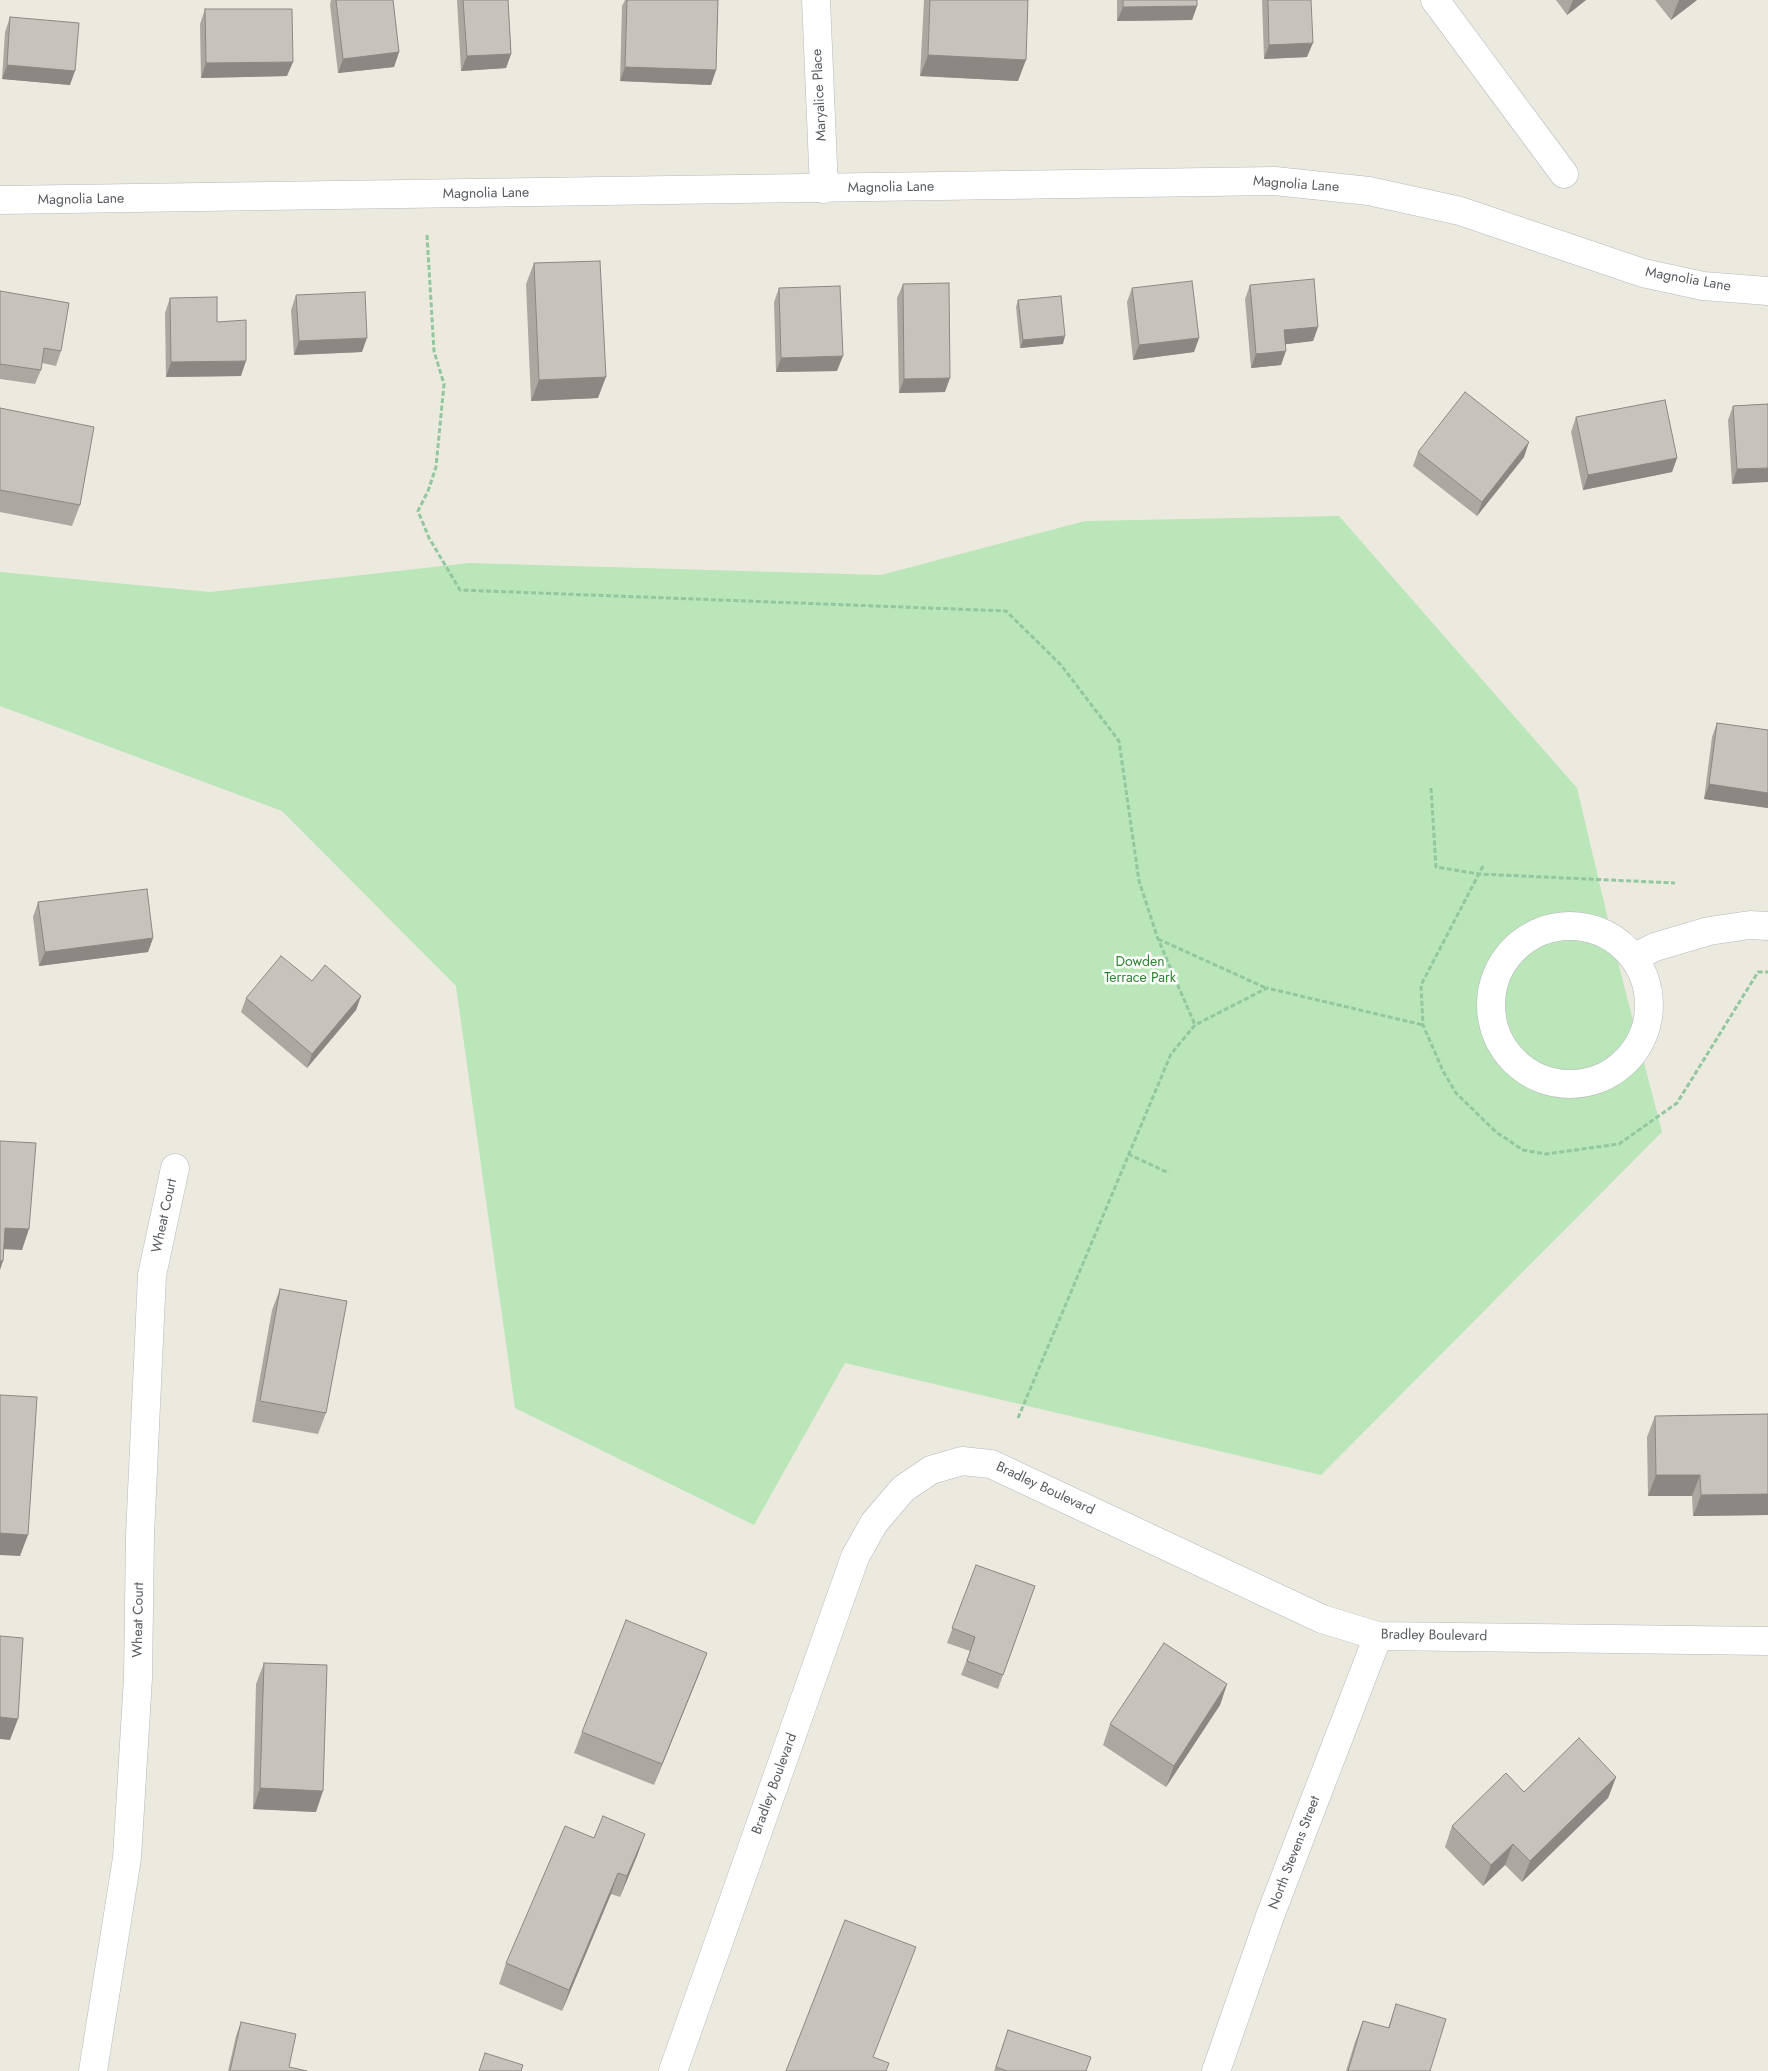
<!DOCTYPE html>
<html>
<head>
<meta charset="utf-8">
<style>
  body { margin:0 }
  canvas { display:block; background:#ece9df }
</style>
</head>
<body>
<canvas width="1768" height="2071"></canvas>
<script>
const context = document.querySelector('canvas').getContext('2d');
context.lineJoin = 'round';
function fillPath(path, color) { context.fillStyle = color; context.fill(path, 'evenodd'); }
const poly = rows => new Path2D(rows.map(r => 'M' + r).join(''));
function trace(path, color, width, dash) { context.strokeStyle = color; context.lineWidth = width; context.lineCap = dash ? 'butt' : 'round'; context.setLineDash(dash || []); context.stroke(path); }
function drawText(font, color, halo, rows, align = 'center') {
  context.font = font + ' Jost,sans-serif'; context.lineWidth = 5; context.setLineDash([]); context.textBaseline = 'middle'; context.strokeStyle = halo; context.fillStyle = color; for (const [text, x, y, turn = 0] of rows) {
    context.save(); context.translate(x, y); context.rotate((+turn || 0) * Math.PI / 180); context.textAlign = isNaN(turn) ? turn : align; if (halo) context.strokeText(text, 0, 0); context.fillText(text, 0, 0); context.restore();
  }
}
fillPath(poly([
  [1339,516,1577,788,1620,970,1662,1132,1321,1475,845,1363,754,1525,515,1408,456,986,282,811,0,706,0,572,210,592,469,563,881,575,1085,521]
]), '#bae6b9');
const minor = poly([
  [816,0,824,189],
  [1435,0,1564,174],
  [0,200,1275,181,1369,191,1460,211,1643,273,1703,286,1768,291],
  '1491 1005a79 79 0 1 1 158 0a79 79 0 1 1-158 0Z',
  [1635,957,1655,947,1709,931,1750,925,1768,926],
  [93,2071,127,1858,138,1678,140,1535,152,1275,175,1168],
  [673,2071,855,1557,874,1523,903,1489,931,1470,962,1461,991,1464,1322,1619,1378,1636,1768,1641],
  [1216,2071,1270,1916,1378,1636]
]);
trace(minor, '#b5b8bd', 29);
trace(poly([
  [427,235,434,351,444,384,436,467,428,491,418,511,429,538,460,590,1006,611,1061,665,1119,741,1139,881,1158,939,1195,1025],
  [1431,788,1436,867,1479,874,1675,883],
  [1483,866,1421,985,1423,1025,1443,1071,1456,1093,1496,1132,1523,1150,1546,1154,1619,1144,1677,1103,1758,972,1768,972],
  [1158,939,1266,988],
  [1128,1154,1169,1173],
  [1018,1418,1171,1054,1195,1025,1267,988,1423,1025]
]), '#92c7a0', 3, [5, 2.5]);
trace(minor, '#fff', 28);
fillPath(poly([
  [331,0,393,0,399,52,394,67,338,73,330,5],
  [457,0,508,0,511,54,506,68,461,71],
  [625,0,718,0,716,70,711,85,620,81,622,6],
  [924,0,1028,0,1018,81,920,76],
  [1117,0,1197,0,1197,6,1192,20,1117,21],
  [1262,0,1311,0,1307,57,1264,59],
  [1556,0,1586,0,1567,15],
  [1655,0,1697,0,1671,20],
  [205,9,287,76,201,78,200,24],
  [10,17,70,85,2,79,5,32],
  [534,263,598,398,531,401,526,284],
  [903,284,945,392,899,393,897,298],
  [1250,285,1318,327,1313,341,1286,344,1281,365,1251,368,1245,299],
  [779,288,837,371,776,372,774,302],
  [1132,288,1199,338,1194,352,1133,360,1127,302],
  [0,291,61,351,56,366,42,363,41,370,35,384,0,379],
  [296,295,362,352,294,355,291,310],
  [170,298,217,322,241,376,166,377,165,313],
  [1018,300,1063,344,1020,348,1016,307],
  [1768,404,1732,484,1728,420,1733,406],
  [0,408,80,505,72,526,0,512],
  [1576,417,1677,458,1672,472,1583,490,1571,432],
  [1418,452,1524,457,1477,516,1413,466],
  [1717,723,1768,730,1768,808,1704,799,1712,737],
  [38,902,153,938,148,952,39,966,33,917],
  [312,981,361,996,356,1010,307,1068,241,1012,246,998],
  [280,1289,326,1413,318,1434,252,1422,272,1310],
  [1768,1414,1768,1515,1693,1516,1692,1496,1648,1496,1647,1437,1655,1416],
  [976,1565,1035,1586,998,1689,961,1675,970,1651,947,1643],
  [707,1653,699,1674,654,1785,574,1753,582,1732],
  [264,1663,316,1812,253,1809,256,1684],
  [1227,1684,1220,1705,1166,1787,1103,1745,1110,1724],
  [1616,1777,1608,1798,1522,1882,1505,1865,1483,1886,1445,1847,1452,1826,1524,1792],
  [645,1834,637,1856,620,1897,611,1894,562,2011,499,1984,506,1963,594,1838],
  [1396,2004,1430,2071,1346,2071,1355,2042,1363,2021,1388,2028],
  [241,2022,289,2067,307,2071,228,2071,236,2036],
  [1008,2030,1086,2071,994,2071]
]), '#aba8a2');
fillPath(poly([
  [1573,0,1586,0,1567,15],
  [1679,0,1697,0,1671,20],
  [1197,6,1192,20,1117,21,1123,7],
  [1313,43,1307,57,1264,59,1269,45],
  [399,52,394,67,338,73,343,59],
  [511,54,506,68,461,71,467,56],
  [928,55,1026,60,1018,81,920,76],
  [293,62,287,76,201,78,206,63],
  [7,65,75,71,70,85,2,79],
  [625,67,716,70,711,85,620,81],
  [1318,327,1313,341,1279,345,1284,330],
  [1065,336,1063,344,1020,348,1023,340],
  [367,338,362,352,294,355,299,341],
  [1199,338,1194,352,1133,360,1139,345],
  [1286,351,1281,365,1251,368,1256,354],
  [843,356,837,371,776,372,781,358],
  [246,361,241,376,166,377,171,362],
  [606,377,598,398,531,401,539,380],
  [950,378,945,392,899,393,904,379],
  [1529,442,1524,457,1477,516,1482,502],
  [1677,458,1672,472,1583,490,1588,475],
  [1768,468,1768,482,1732,484,1737,469],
  [1709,784,1768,793,1768,808,1704,799],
  [153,938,148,952,39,966,45,952],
  [361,996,356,1010,307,1068,312,1054],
  [5,1228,29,1229,22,1250,0,1249],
  [0,1261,3,1261,0,1270],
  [1656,1475,1700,1475,1692,1496,1648,1496],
  [1768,1494,1768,1515,1693,1516,1701,1495],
  [0,1533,28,1535,20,1556,0,1555],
  [707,1653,699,1674,654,1785,662,1764],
  [1227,1684,1220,1705,1166,1787,1174,1766],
  [0,1717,18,1719,10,1740,0,1739],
  [1616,1777,1608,1798,1522,1882,1530,1861],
  [260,1788,323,1791,316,1812,253,1809],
  [645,1834,637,1856,620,1897,627,1876],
  [1513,1844,1505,1865,1483,1886,1491,1865],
  [618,1873,611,1894,562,2011,569,1990]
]), '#8b8884');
const building = poly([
  [336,0,393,0,399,52,343,59,336,0],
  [463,0,508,0,511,54,467,56,463,0],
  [627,0,718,0,716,70,625,67,627,0],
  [930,0,1028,0,1026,60,928,55,930,0],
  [1123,0,1197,0,1197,6,1123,7,1123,0],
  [1268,0,1311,0,1313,43,1269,45,1268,0],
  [205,9,292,9,293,62,206,63,205,9],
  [10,17,79,23,75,71,7,65,10,17],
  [600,261,606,377,539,380,534,263,600,261],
  [1314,279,1318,327,1284,330,1286,351,1256,354,1250,285,1314,279],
  [1192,281,1199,338,1139,345,1132,288,1192,281],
  [949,283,950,378,904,379,903,284,949,283],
  [840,286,843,356,781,358,779,288,840,286],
  [0,291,69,303,61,351,44,348,41,370,0,364,0,291],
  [365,292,367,338,299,341,296,295,365,292],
  [1061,296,1065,336,1023,340,1018,300,1061,296],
  [217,297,217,322,246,320,246,361,171,362,170,298,217,297],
  [1465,392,1529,442,1482,502,1418,452,1465,392],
  [1665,400,1677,458,1588,475,1576,417,1665,400],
  [1768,404,1768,468,1737,469,1733,406,1768,404],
  [0,408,94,427,80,505,0,490,0,408],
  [1717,723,1768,730,1768,793,1709,784,1717,723],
  [147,889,153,938,45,952,38,902,147,889],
  [281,956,312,981,325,965,361,996,312,1054,246,998,281,956],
  [0,1141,36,1143,29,1229,5,1228,3,1261,0,1261,0,1141],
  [280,1289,347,1301,326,1413,260,1401,280,1289],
  [0,1395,37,1397,28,1535,0,1533,0,1395],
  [1768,1414,1768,1494,1701,1495,1700,1475,1656,1475,1655,1416,1768,1414],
  [976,1565,1035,1586,1003,1675,967,1661,975,1637,952,1628,976,1565],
  [626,1620,707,1653,662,1764,582,1732,626,1620],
  [0,1636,23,1638,18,1719,0,1717,0,1636],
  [1164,1643,1227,1684,1174,1766,1110,1724,1164,1643],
  [264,1663,327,1665,323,1791,260,1788,264,1663],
  [1579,1738,1616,1777,1530,1861,1513,1844,1491,1865,1452,1826,1506,1773,1524,1792,1579,1738],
  [603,1816,645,1834,627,1876,618,1873,569,1990,506,1963,565,1826,594,1838,603,1816],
  [845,1920,916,1947,873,2057,889,2063,886,2071,786,2071,845,1920],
  [1396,2004,1446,2019,1430,2071,1348,2071,1363,2021,1389,2028,1396,2004],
  [241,2022,296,2034,289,2067,307,2071,230,2071,241,2022],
  [1008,2030,1091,2057,1086,2071,1007,2071,996,2067,1008,2030],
  [485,2053,523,2065,521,2071,479,2071,485,2053]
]);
fillPath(building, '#c7c3bc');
trace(building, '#8b8884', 1);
drawText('14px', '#585c61', '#fff', [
  ["Maryalice Place",820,95,-93],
  ["Magnolia Lane",1296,185,4],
  ["Magnolia Lane",891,188,-1],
  ["Magnolia Lane",486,194,-1],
  ["Magnolia Lane",81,200,-1],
  ["Magnolia Lane",1688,280,10],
  ["Wheat Court",165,1216,-78],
  ["Bradley Boulevard",1045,1489,25],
  ["Wheat Court",139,1620,-89],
  ["Bradley Boulevard",1434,1636,1],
  ["Bradley Boulevard",775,1784,-70],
  ["North Stevens Street",1295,1853,-69]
]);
drawText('14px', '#2e8231', '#fff', [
  ["Dowden",1140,963],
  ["Terrace Park",1140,979]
]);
</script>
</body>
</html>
